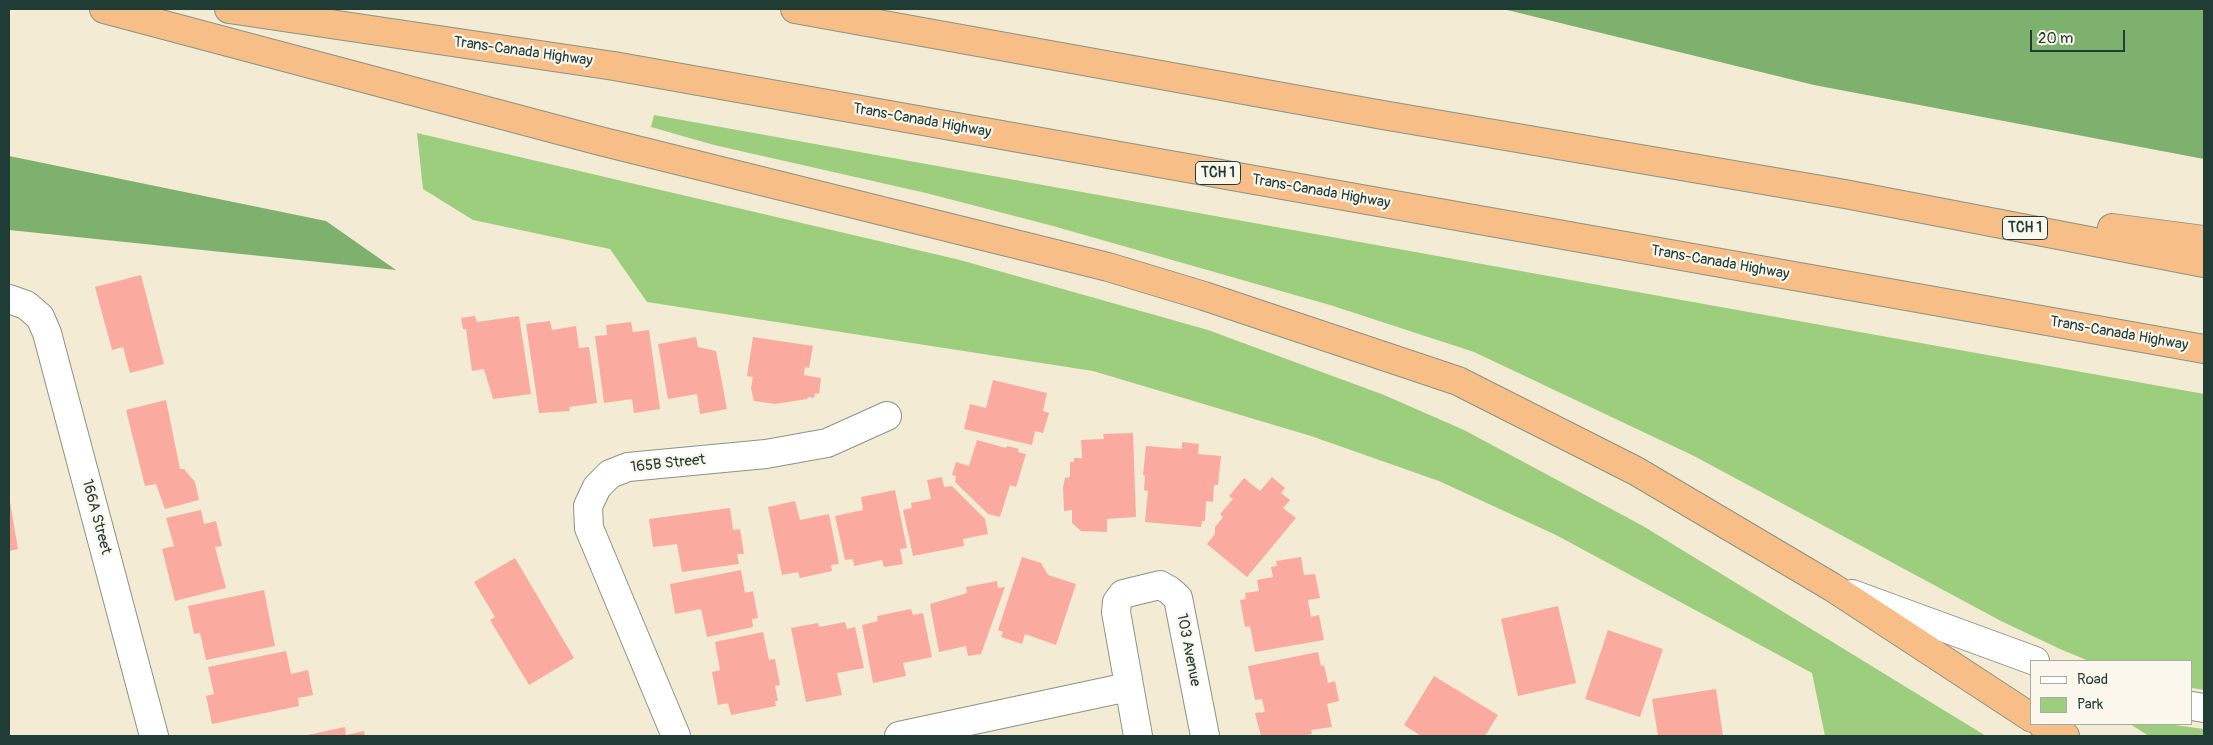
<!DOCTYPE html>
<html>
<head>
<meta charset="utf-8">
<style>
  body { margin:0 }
  #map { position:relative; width:2213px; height:745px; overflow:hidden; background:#f3ebd4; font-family:Pangolin,sans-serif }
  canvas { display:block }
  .frame { position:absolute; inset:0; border:10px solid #1f3d34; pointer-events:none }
  .legend { position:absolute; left:2030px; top:660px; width:162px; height:65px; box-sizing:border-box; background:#fbf7ec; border:1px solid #a3ada2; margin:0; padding:6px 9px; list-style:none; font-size:15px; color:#1f3d34 }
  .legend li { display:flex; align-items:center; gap:10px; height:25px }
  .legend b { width:25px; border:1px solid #a3ada2 }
  .scale { position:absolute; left:2030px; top:30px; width:95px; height:22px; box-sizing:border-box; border:2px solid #1f3d34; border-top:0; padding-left:6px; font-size:15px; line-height:18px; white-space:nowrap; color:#1f3d34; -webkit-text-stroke:4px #fbf7ec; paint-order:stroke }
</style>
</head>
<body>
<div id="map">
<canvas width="2213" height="745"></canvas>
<div class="frame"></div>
<ul class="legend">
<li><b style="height:6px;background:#fff"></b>Road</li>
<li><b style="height:14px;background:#9cce7e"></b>Park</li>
</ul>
<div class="scale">20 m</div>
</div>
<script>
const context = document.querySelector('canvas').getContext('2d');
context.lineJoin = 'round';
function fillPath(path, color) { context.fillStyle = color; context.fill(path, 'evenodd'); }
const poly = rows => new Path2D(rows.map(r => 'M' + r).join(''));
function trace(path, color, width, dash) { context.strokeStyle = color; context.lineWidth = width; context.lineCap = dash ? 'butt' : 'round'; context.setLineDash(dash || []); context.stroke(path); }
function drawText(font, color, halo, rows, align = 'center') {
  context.font = font + ' Pangolin,sans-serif'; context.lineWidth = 4.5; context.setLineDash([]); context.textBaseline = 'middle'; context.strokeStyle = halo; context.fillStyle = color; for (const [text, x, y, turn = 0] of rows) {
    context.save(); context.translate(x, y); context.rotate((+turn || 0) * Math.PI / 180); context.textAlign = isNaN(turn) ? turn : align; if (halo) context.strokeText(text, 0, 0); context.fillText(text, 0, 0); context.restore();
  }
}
fillPath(poly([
  [654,115,2204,394,2204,690,2192,688,2192,661,2089,661,2060,649,2001,621,1694,456,1474,352,1330,305,1053,226,926,193,714,145,651,127],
  [417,133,960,260,1208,330,1384,395,1464,430,1643,526,1986,736,1825,736,1812,673,1556,535,1439,481,1311,436,1093,371,647,302,610,249,473,220,423,189],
  [2130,724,2167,724,2204,729,2204,736,2149,736]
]), '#9cce7e');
fillPath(poly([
  [1503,9,2204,9,2204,159,1814,85],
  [9,156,326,221,396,270,9,230]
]), '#7db16d');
fillPath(poly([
  [141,275,164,364,130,373,123,347,112,350,95,287],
  [475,316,477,322,519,316,531,394,493,399,484,369,472,371,466,329,463,329,461,318],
  [550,321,552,330,576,326,579,348,589,347,597,403,569,407,570,411,539,413,526,324],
  [631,322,633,332,649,330,660,409,634,413,632,399,604,403,595,336,607,335,606,325],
  [696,337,698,347,716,351,727,409,700,414,697,394,668,399,658,344],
  [753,337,813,346,809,368,805,367,804,375,821,378,819,394,815,393,814,398,808,397,807,399,775,404,754,401,751,388,753,377,747,376],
  [993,380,1047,393,1043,411,1049,413,1043,433,1035,431,1032,445,964,429,970,404,986,408],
  [166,400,180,469,184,469,195,482,199,500,165,509,156,484,145,486,126,410],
  [1133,433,1136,517,1107,519,1107,532,1081,531,1072,523,1072,510,1064,511,1063,487,1065,478,1070,477,1070,462,1074,462,1074,458,1082,458,1081,440,1104,439,1103,434],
  [977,440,1006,448,1007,446,1019,449,1018,452,1026,454,1016,487,1010,485,1000,517,988,514,955,482,956,476,952,475,956,462,969,466],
  [1182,442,1199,444,1198,454,1221,456,1218,485,1214,485,1213,502,1206,501,1205,521,1202,521,1201,527,1145,522,1148,491,1144,490,1145,476,1143,475,1146,446,1182,449],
  [942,477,944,487,952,486,985,519,988,534,963,539,964,546,913,556,903,510,912,508,911,503,931,499,927,480],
  [1272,477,1285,488,1281,493,1290,500,1283,508,1296,518,1247,577,1207,544,1215,534,1215,527,1223,517,1220,514,1233,499,1229,496,1244,478,1260,491],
  [895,490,907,548,900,549,903,564,884,567,882,560,854,566,853,559,845,560,835,516,863,510,861,497],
  [795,501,800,520,829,514,839,564,831,565,832,571,800,578,798,572,782,575,768,507],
  [10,502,18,549,9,551,9,503],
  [730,508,733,530,740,529,744,554,737,554,739,564,682,572,677,544,653,547,649,519],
  [201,510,204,524,216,521,222,546,215,547,226,588,175,601,162,549,174,546,166,518],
  [1022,557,1041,563,1048,575,1076,584,1056,645,1025,634,1022,644,1001,637,1003,632,998,630],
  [1301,557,1304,575,1315,574,1320,598,1308,600,1311,617,1319,615,1324,640,1255,652,1250,626,1245,627,1240,600,1246,599,1245,593,1259,591,1257,580,1273,577,1271,567,1277,566,1276,561],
  [515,558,574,658,529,685,490,620,495,617,474,582],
  [741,570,745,593,753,591,758,618,752,619,753,627,707,637,701,609,675,614,670,584],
  [997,581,998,588,1005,587,981,654,968,656,966,646,939,652,930,604,967,593,966,587],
  [264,590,275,646,206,660,200,633,194,634,188,606],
  [1558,606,1576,683,1518,696,1501,619],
  [911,609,913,615,923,613,932,657,903,663,906,676,873,683,862,625,878,621,877,616],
  [845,622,847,629,855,627,864,668,837,673,842,695,806,702,791,628,818,623,819,627],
  [1608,630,1663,649,1640,717,1585,699],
  [763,632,769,660,775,659,780,685,775,686,778,701,775,701,776,706,731,715,728,703,718,705,712,672,720,670,715,642],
  [286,651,291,674,308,670,313,695,298,698,299,706,212,724,206,696,214,694,208,667],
  [1318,652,1321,666,1324,665,1328,683,1335,681,1339,701,1327,704,1332,727,1311,730,1312,734,1301,736,1261,736,1255,713,1265,712,1262,699,1255,700,1248,666],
  [1434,676,1498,715,1485,736,1421,736,1404,725],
  [1716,689,1723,736,1658,736,1652,699],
  [345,727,346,735,364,731,365,736,303,736]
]), '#fbaaa0');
const minor = poly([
  [9,299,26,305,40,317,47,333,154,736],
  [1852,594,2035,661],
  [2192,706,2204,708],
  [676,736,589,528,588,506,597,487,610,474,628,467,766,454,827,443,887,416],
  [899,736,1128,687],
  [1138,736,1116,612,1117,602,1123,594,1160,585,1169,590,1178,598,1205,736]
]);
const highway = poly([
  [104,9,600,141,1108,267,1204,296,1458,381,1636,471,1832,587,2032,718],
  [229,9,614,66,2204,349],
  [795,9,1377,114,1845,194,2204,263],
  [2112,228,2204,240],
  [2042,724,2065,736]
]);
trace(minor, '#899484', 30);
trace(highway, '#899484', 30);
trace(minor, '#fff', 28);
trace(highway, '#f7be87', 28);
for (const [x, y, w] of [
  [1218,173,45],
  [2025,228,45]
]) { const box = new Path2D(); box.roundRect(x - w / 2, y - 11.5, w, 23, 4); context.fillStyle = '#fbf7ec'; context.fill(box); trace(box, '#1f3d34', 1); }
drawText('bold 14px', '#1f3d34', null, [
  ["TCH 1",1218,173],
  ["TCH 1",2025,228]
]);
drawText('15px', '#1f3d34', '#fbf7ec', [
  ["Trans-Canada Highway",523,52,8],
  ["Trans-Canada Highway",922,121,10],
  ["Trans-Canada Highway",1321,192,10],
  ["Trans-Canada Highway",1720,263,10],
  ["Trans-Canada Highway",2119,334,10],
  ["165B Street",668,464,-6],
  ["166A Street",96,517,75],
  ["103 Avenue",1188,650,79]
]);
</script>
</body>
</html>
